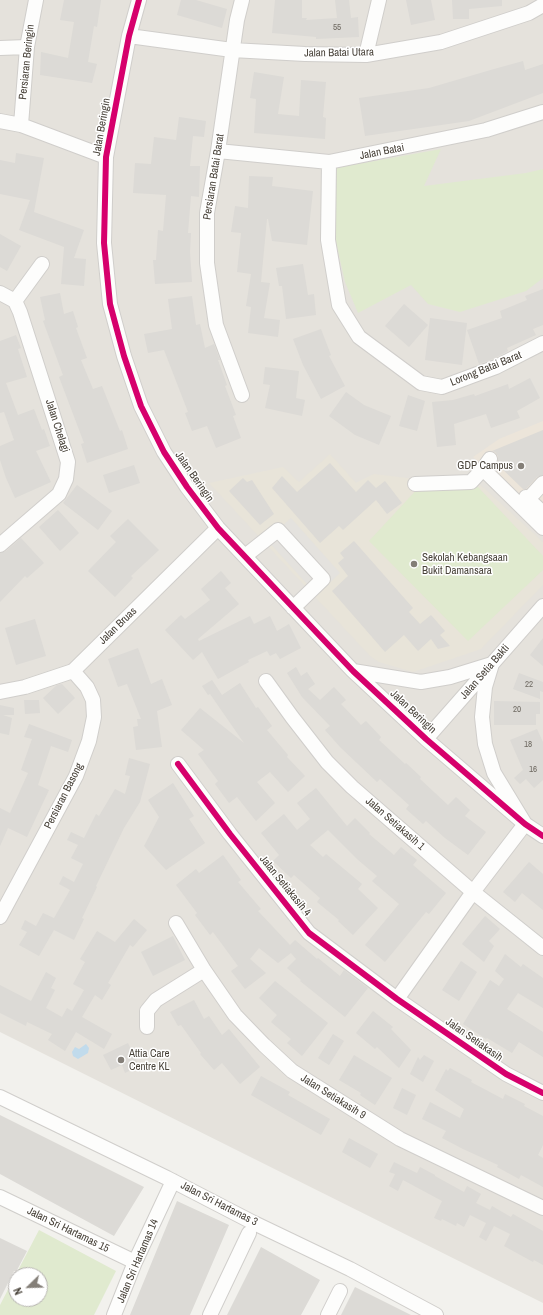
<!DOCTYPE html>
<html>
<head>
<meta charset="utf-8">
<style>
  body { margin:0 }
  #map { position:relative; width:543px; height:1315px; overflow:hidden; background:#f2f1ed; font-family:"Archivo Narrow",sans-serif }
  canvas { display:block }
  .north { position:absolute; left:8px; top:1267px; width:40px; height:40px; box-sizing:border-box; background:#fff; border:1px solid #b6b3b0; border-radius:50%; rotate:247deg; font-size:11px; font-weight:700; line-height:16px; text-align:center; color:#484239 }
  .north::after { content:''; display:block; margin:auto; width:14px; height:18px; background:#847f78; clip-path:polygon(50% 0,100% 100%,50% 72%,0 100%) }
</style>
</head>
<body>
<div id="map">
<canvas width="543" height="1315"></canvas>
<div class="north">N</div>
</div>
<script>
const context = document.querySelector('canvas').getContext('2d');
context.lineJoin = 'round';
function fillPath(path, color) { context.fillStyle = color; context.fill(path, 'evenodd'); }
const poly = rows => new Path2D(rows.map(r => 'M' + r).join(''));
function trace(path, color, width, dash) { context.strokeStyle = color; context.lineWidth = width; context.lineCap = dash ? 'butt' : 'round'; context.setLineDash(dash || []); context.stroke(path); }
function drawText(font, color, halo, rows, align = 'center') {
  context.font = font + ' "Archivo Narrow",sans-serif'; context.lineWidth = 3; context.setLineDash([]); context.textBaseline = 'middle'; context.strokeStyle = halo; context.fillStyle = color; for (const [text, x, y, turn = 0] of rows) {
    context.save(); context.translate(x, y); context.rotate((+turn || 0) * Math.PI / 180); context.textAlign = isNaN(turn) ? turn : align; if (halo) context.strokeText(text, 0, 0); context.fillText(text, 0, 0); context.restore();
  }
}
fillPath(poly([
  [0,0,543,0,543,1303,0,1032]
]), '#e5e2dc');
fillPath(poly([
  [543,421,543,522,473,457,499,439]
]), '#ece5da');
fillPath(poly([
  [330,454,356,483,374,474,416,479,473,478,543,542,543,585,481,649,413,672,379,662,370,656,209,483,283,467,299,482]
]), '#e8e4d9');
fillPath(poly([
  [441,149,424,186,526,173,543,169,543,278,526,291,460,312,428,304,411,285,358,313,345,282,336,242,336,168],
  [420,486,478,487,543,556,543,570,468,641,369,541],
  [39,1230,116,1271,94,1315,0,1315,0,1305],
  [16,1275,40,1275,40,1299,16,1299]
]), '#e0eacf');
fillPath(poly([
  [291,518,340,573,317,595,267,540]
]), '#e4e2de');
fillPath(poly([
  [86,1044,89,1048,88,1053,78,1059,73,1056,72,1052,75,1047,79,1049]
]), '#c1dbec');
fillPath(poly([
  [64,0,101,0,97,27,94,26,88,62,97,64,92,83,40,75,41,52,68,58,74,22,60,20],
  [181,0,196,0,227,9,222,28,177,15],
  [275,0,302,0,302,18,307,18,306,20,337,18,335,0,349,0,351,18,358,17,359,37,316,39,316,37,272,33],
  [406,0,431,0,435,20,411,25],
  [452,0,502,0,502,6,469,9,469,19,453,19],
  [523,61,525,70,543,64,543,93,469,121,365,136,359,98,429,88,494,69],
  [254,72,284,77,278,114,299,116,301,80,326,82,323,117,326,118,325,139,254,133,256,99,250,98],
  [179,117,206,121,204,137,193,136,190,166,200,166,199,197,191,196,188,233,191,233,190,252,192,282,155,284,153,260,156,260,158,230,163,231,166,195,133,193,135,163,151,164,154,137,176,140],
  [16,153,44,158,34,212,84,230,74,258,86,259,84,286,61,284,64,247,19,230,30,200,0,194,0,160,15,163],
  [249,176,273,177,272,186,313,191,307,245,272,241,268,219,267,219,261,282,270,283,264,318,280,320,278,337,248,333,251,307,246,306,251,274,237,272,241,233,231,232,235,206,248,208],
  [0,234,21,246,7,271,0,267],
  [303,264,308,295,314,294,316,315,286,319,282,286,279,286,276,268],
  [543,289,543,325,533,329,536,335,507,348,508,351,493,359,479,364,467,330,502,318,500,311,527,300,525,296],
  [60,293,64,314,73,311,78,327,76,328,87,358,81,360,93,389,102,386,120,431,122,430,128,449,87,463,81,444,84,443,59,377,63,375,43,321,45,320,40,297],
  [192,296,196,325,200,324,205,348,214,344,220,360,218,360,227,385,225,386,236,415,233,416,241,438,216,448,207,426,192,431,185,413,188,412,164,350,148,353,144,334,172,329,168,299],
  [404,304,428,325,409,347,385,326],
  [430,318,467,323,462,365,425,360],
  [321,329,331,355,329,356,345,386,321,399,303,365,293,339],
  [16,335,21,348,18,349,27,377,6,383,18,415,34,409,42,430,44,429,50,446,36,451,51,482,15,498,6,478,0,460,0,446,14,440,4,412,0,413,0,341],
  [265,367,299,371,296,398,305,400,302,416,265,408,270,385,263,384],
  [530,378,540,398,517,411,520,418,491,428,486,414,454,424,456,445,437,447,432,402,453,400,474,394,475,396,508,384,509,389],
  [346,392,364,405,391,416,379,445,355,435,329,416],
  [408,395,425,401,417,431,399,426],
  [543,430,543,475,537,477,526,489,523,489,497,464,498,460,498,456,495,452,492,451],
  [330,463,356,492,368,480,376,488,385,481,402,503,387,514,376,500,343,530,339,526,320,543,272,488,282,476,297,492],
  [134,465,140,483,109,493,103,475],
  [243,478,247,482,252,480,274,514,260,525,229,491],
  [77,485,112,511,98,530,63,503],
  [58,510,79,533,60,551,39,527],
  [128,519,159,550,131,576,133,578,115,597,88,571,116,542,110,536],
  [21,538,44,563,27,578,25,576,0,602,0,553,6,551],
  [354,541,413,608,409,612,420,624,431,615,445,631,440,635,450,646,438,649,431,639,418,651,404,635,385,652,332,591,348,576,338,563,344,558,340,553],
  [221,571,231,583,225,588,239,604,198,639,199,641,250,616,254,624,270,616,277,631,289,624,301,648,280,659,276,653,270,656,267,651,265,652,248,660,249,662,218,679,202,652,193,660,165,630,181,615,185,619,210,600,201,589],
  [35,619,46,656,16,665,5,628],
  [543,638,543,666,530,655],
  [138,648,151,684,162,679,172,705,157,711,162,747,136,750,133,727,138,726,137,719,141,719,127,684,118,687,108,659],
  [296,667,301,676,307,672,315,684,308,689,320,700,334,687,346,700,341,704,361,725,366,721,381,737,379,740,405,764,406,763,421,777,420,779,448,805,456,797,470,810,465,816,486,832,468,855,445,838,426,821,423,824,406,809,409,805,380,779,377,782,340,747,325,730,330,726,302,697,287,673],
  [519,673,543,682,543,692,540,691,540,699,513,689],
  [212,680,222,695,240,683,256,708,258,707,272,726,267,730,288,755,287,757,305,776,288,792,270,772,257,782,275,803,256,821,237,797,229,803,215,784,218,781,198,754,204,750,181,730,200,708,244,743,210,694,208,695,202,686],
  [62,684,75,698,58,714,43,698,57,685],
  [24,700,39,700,40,713,25,714],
  [494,701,540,702,540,714,536,714,536,725,494,725],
  [0,705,14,708,14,715,3,715,12,718,9,735,0,733],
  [29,724,72,740,68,752,51,746,38,785,49,790,27,837,8,828,0,846,0,808,10,813,28,773,21,770,32,739,24,737],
  [537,729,543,742,543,780,534,788,526,779,520,784,514,778,523,770,510,740],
  [129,758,150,764,140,802,124,828,96,886,97,887,82,918,84,919,74,940,54,930,39,956,19,945,27,932,21,929,25,920,36,926,43,913,54,918,70,890,59,884,63,876,74,882,83,864,71,858,78,845,67,840,71,832,84,838,96,814,99,816,115,789,125,794,130,776,125,775],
  [173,783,194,816,189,819,205,843,166,870,144,846,159,817,148,800],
  [316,788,347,826,355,818,370,833,369,834,394,855,401,847,417,860,413,865,446,893,429,914,426,912,385,962,365,945,399,904,372,881,377,876,357,859,328,830,310,845,323,857,326,854,362,884,358,889,378,908,353,935,338,921,339,920,317,902,320,898,294,875,291,878,273,861,279,855,261,833,284,814,297,830,310,819,297,803],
  [223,855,241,880,238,882,261,909,258,911,290,945,295,940,317,959,318,958,340,976,344,970,368,988,345,1017,300,981,301,980,287,968,296,959,291,953,278,963,259,948,250,959,266,973,245,989,231,971,238,966,213,932,210,935,195,915,197,913,176,885,196,869,199,873],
  [529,862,543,874,543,910,522,893,515,902,503,892],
  [485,916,500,929,489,941,494,946,484,962,462,944],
  [134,919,147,930,133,947,130,945,108,983,111,985,102,1000,95,995,82,1017,112,1034,104,1049,76,1032,65,1051,48,1040,52,1034,27,1022,26,1026,0,1013,0,985,31,1001,46,972,56,978,51,988,55,990,46,1008,62,1017,67,1008,72,1011,84,990,73,984,85,962,80,959,97,931,115,942],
  [173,936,185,960,153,976,141,952],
  [505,954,521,967,523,964,543,978,543,1008,518,993,507,1009,543,1032,543,1057,519,1042,512,1053,487,1038,486,1039,463,1024,490,980,499,986,504,979,495,971],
  [461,961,477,972,459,1001,442,990],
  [275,981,328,1023,302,1056,287,1043,291,1039,271,1022,277,1015,259,998],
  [194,1000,204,1019,209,1016,222,1035,229,1029,260,1067,240,1084,222,1063,214,1070,200,1054,201,1053,181,1025,178,1026,170,1012],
  [373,1011,393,1027,391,1029,411,1050,399,1068,377,1047,375,1049,356,1033],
  [333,1034,344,1041,329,1065,318,1058],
  [128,1043,139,1066,125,1073,122,1065,111,1070,103,1055],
  [354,1055,392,1078,375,1105,360,1095,361,1093,339,1080],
  [424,1055,434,1061,423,1082,410,1074,418,1057,420,1060],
  [450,1068,472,1080,471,1082,503,1099,505,1094,525,1104,524,1106,543,1116,543,1145,538,1155,543,1158,543,1187,521,1175,519,1179,497,1167,498,1165,463,1149,442,1138,446,1131,422,1119,430,1102,460,1118,464,1109,435,1090,446,1069,448,1071],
  [261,1076,290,1092,288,1095,330,1119,321,1135,251,1095],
  [402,1088,416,1095,407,1115,393,1108],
  [0,1115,144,1187,114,1236,0,1174],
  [349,1138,378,1154,370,1168,342,1152],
  [394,1162,417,1173,420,1167,435,1175,435,1176,464,1192,467,1186,481,1194,476,1203,490,1210,492,1206,511,1217,513,1214,543,1231,543,1265,534,1260,533,1262,504,1246,510,1234,494,1226,486,1241,479,1237,486,1223,470,1215,464,1227,457,1223,456,1226,442,1219,441,1221,434,1218,442,1201,403,1180,398,1191,389,1186,395,1174,389,1172],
  [177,1201,229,1225,190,1315,130,1315],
  [0,1238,27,1251,16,1272,14,1271,0,1299],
  [261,1247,320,1280,301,1315,227,1315],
  [355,1287,411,1315,341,1315]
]), '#dcdad6');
const minor = poly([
  [139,0,129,36,106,157,104,243,110,304,124,356,141,406,164,452,187,487,218,528,353,671,426,739,525,824,543,836],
  [242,0,237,20,218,151,207,213,207,263,216,325,242,395],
  [129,36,232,50,305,54,366,55,441,42,529,13,543,5],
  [0,48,27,47],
  [366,55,379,0],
  [0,121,21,125,106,157],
  [21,125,27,47,36,0],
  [218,151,329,162,486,130,543,112],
  [329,162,328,240,339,305,359,337,421,383,442,387,496,367,543,343],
  [0,293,15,301,20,312,68,462,66,479,59,494,0,545],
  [15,301,42,264],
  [490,459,483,469,543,528],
  [415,484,471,482,483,469],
  [526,497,543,513],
  [522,506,543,483],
  [245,556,278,530,323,579,293,608],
  [353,671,421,682,450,677,492,664],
  [266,681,292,717,327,762,352,787,473,892,543,948],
  [0,692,25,687,73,671,218,528],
  [426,739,543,606],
  [178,764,230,834,309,933,397,999,506,1074,543,1093],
  [0,917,76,776,89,741,94,717,93,700,87,687,73,671],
  [176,923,204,970,235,1015,264,1045,292,1071,400,1139,543,1208],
  [397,999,473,892,525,824,494,773,485,744,482,717,485,687,492,664],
  [147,1027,147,1011,156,1000,204,970],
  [0,1097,167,1178,254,1223,350,1269,436,1315],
  [0,1197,135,1262],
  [114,1315,135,1262,173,1181],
  [210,1315,249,1233],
  [328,1315,340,1291]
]);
trace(minor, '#d0cecb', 16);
trace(minor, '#fdfdfc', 14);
trace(poly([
  [139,0,129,36,106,157,104,243,110,304,124,356,141,406,164,452,187,487,218,528,353,671,426,739,525,824,543,836],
  [178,764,230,834,309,933,397,999,506,1074,543,1093]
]), '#d6006c', 6);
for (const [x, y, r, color] of [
  [521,466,4,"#847f78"],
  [414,564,4,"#847f78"],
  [121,1060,4,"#847f78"]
]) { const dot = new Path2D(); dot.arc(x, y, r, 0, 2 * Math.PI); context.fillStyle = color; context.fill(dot); trace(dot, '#fff', 1.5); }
drawText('9px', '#6e6961', null, [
  ["55",337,28],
  ["22",529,685],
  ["20",517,710],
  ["18",528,745],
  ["16",533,770]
]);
drawText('11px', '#484239', '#fff', [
  ["Jalan Batai Utara",339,53,-1],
  ["Persiaran Beringin",27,62,-84],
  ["Jalan Beringin",102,127,-80],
  ["Jalan Batai",382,152,-11],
  ["Persiaran Batai Barat",214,177,-81],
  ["Lorong Batai Barat",486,369,-22],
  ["Jalan Chelagi",57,426,72],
  ["Jalan Beringin",194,477,55],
  ["Jalan Bruas",118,626,-44],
  ["Jalan Setia Bakti",485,672,-49],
  ["Jalan Beringin",413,712,43],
  ["Persiaran Basong",64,796,-63],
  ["Jalan Setiakasih 1",395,824,41],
  ["Jalan Setiakasih 4",285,886,51],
  ["Jalan Setiakasih",474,1040,35],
  ["Jalan Setiakasih 9",333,1097,32],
  ["Jalan Sri Hartamas 3",219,1204,27],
  ["Jalan Sri Hartamas 15",68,1230,26],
  ["Jalan Sri Hartamas 14",138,1261,-67]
]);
drawText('11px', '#484239', '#fff', [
  ["GDP Campus",513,466,"right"],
  ["Sekolah Kebangsaan",422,558],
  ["Bukit Damansara",422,571],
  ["Attia Care",129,1054],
  ["Centre KL",129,1067]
], 'left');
</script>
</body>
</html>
